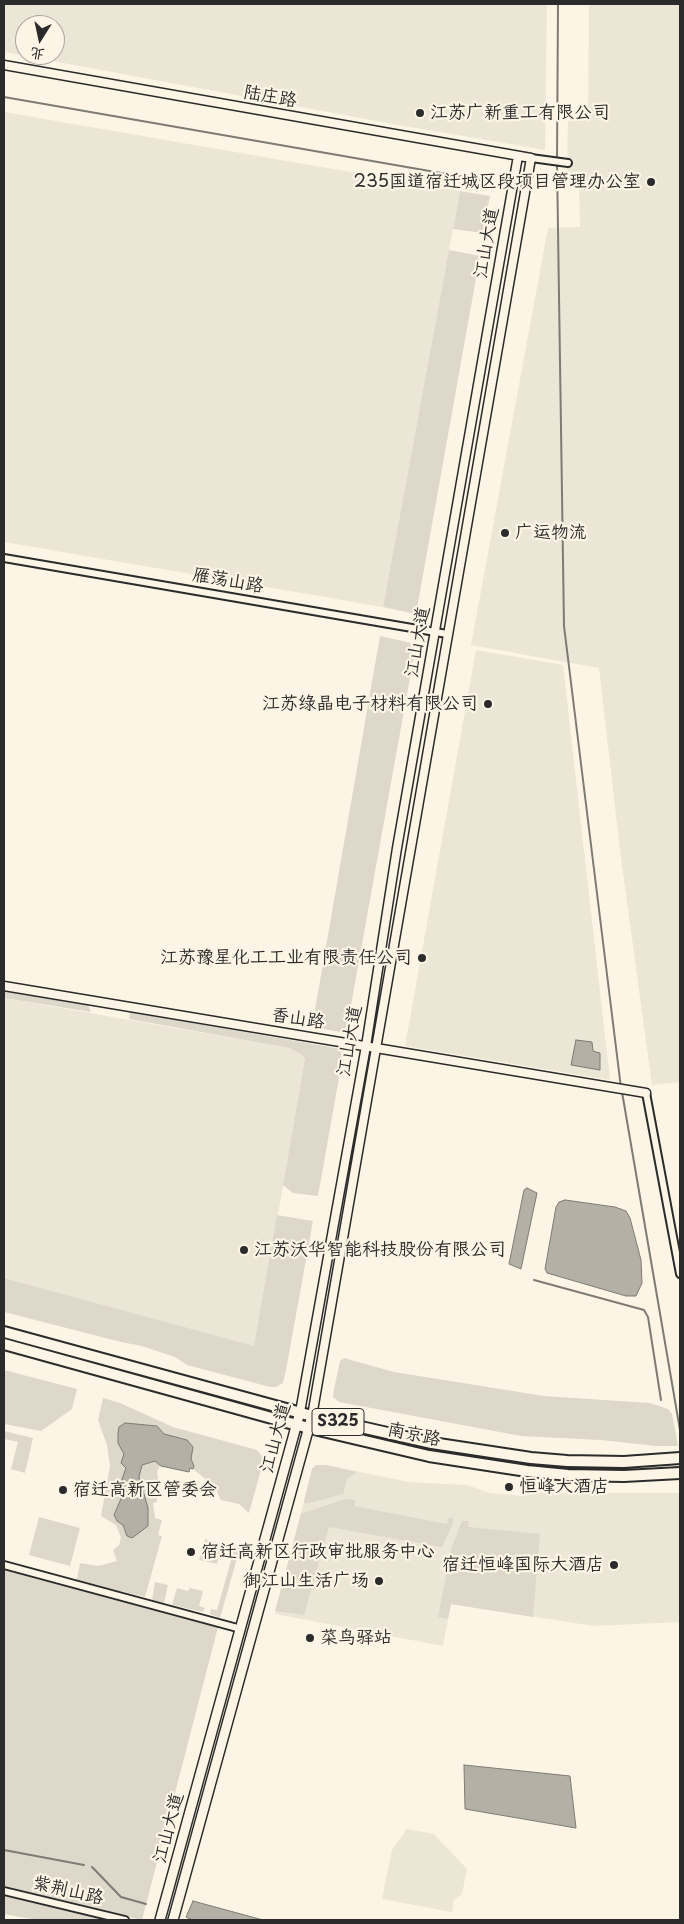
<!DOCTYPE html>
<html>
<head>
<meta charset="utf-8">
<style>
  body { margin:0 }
  #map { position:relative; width:684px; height:1924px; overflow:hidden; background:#fcf5e5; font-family:"Playpen Sans","LXGW WenKai TC",sans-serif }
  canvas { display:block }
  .frame { position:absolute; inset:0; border:5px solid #2b2b2b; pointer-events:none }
  .north { position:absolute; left:15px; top:15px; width:50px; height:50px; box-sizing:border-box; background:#fcf5e5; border:1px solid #a8a49b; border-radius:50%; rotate:190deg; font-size:14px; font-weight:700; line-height:20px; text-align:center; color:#2b2b2b }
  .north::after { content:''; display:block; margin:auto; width:18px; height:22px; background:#2b2b2b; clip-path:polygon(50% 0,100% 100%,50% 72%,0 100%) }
</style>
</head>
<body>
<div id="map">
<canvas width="684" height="1924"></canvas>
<div class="frame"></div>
<div class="north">北</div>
</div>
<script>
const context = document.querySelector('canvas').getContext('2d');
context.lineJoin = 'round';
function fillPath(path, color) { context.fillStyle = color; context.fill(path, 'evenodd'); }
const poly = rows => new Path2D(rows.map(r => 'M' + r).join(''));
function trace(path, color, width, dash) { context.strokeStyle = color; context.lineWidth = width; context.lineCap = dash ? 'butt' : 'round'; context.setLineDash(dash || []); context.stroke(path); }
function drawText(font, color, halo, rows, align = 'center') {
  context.font = font + ' "Playpen Sans","LXGW WenKai TC",sans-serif'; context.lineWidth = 4.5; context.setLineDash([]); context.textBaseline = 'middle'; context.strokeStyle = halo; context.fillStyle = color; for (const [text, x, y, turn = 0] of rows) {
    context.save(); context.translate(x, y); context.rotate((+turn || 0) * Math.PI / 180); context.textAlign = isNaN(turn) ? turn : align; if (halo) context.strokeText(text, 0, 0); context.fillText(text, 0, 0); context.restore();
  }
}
fillPath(poly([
  [4,4,547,4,545,150,398,125,4,52],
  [25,25,55,25,55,55,25,55],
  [589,4,680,4,680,1082,652,1085,621,858,599,668,471,645,548,228,580,227,579,178,567,170,568,121,588,118],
  [4,112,460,191,383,607,4,542],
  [476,650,563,665,610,1080,405,1046],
  [4,998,289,1048,301,1054,305,1059,255,1347,4,1278],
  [316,1465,326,1465,409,1482,467,1485,490,1493,522,1496,539,1493,680,1493,680,1622,594,1626,451,1604,443,1646,275,1614,312,1469],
  [407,1829,434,1834,467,1869,462,1894,454,1900,452,1912,382,1899,392,1850]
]), '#ece6d7');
fillPath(poly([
  [460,191,490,196,483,233,453,229],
  [449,250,480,256,416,614,383,607],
  [380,636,416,644,346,1033,312,1027],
  [4,990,88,1005,91,1012,4,998],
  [130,1012,341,1049,342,1061,318,1196,293,1193,283,1185,305,1059,301,1054,289,1048,129,1019],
  [277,1215,313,1221,286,1370,283,1383,276,1387,270,1387,187,1365,175,1357,142,1346,121,1342,4,1312,4,1278,254,1346],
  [344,1358,394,1372,544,1396,650,1403,668,1409,672,1414,678,1446,656,1446,601,1440,521,1436,339,1402,333,1397,334,1389,340,1361],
  [4,1370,77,1389,72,1409,41,1431,4,1424],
  [103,1398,120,1403,173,1427,257,1450,264,1459,249,1513,239,1504,221,1500,214,1486,193,1469,190,1468,189,1472,160,1466,157,1472,160,1495,157,1496,157,1502,153,1503,155,1518,162,1520,158,1535,162,1536,145,1597,81,1582,77,1579,80,1563,98,1566,117,1561,113,1550,119,1545,121,1538,116,1525,101,1516,110,1466,107,1445,98,1420],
  [4,1431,33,1438,25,1473,11,1469,18,1442,4,1439],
  [316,1465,326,1465,357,1472,347,1479,343,1494,306,1504,304,1502,312,1469],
  [345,1499,355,1500,354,1506,447,1524,448,1518,453,1518,453,1523,442,1547,329,1527,304,1615,275,1611,301,1514],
  [39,1517,80,1528,70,1566,29,1555],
  [462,1521,469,1521,468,1527,540,1534,533,1617,451,1604,448,1619,438,1617,451,1549],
  [205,1539,222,1544,217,1564,199,1560],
  [229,1545,240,1548,220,1618,210,1614,211,1609,217,1610,234,1550,228,1548],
  [4,1569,218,1627,142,1920,4,1890],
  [155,1582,168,1585,164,1603,152,1600],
  [177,1588,188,1591,190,1588,203,1591,199,1606,205,1608,203,1612,172,1605],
  [4,1895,110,1920,37,1920,4,1914]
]), '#ded8ca');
const water = poly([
  [576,1040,592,1042,593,1051,600,1053,600,1070,571,1065,576,1040],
  [527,1188,537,1193,521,1269,509,1264,524,1190,527,1188],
  [565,1200,615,1207,626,1211,630,1218,641,1260,642,1283,636,1296,626,1296,547,1273,545,1269,556,1207,559,1202,565,1200],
  [125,1423,157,1426,164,1434,187,1440,193,1447,191,1459,194,1466,193,1469,190,1468,189,1472,161,1466,155,1461,142,1465,139,1477,148,1508,148,1526,132,1538,127,1536,123,1525,117,1521,114,1515,123,1494,122,1479,126,1468,121,1463,124,1454,118,1443,118,1433,119,1427,125,1423],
  [464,1765,570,1776,576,1828,465,1809,464,1765],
  [193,1901,263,1920,192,1920,186,1917,193,1901]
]);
fillPath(water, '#b4b0a5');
trace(water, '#7d7b74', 1);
trace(poly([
  [4,97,487,181],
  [557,159,558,4],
  [557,163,564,626,621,1088],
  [622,1092,680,1430],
  [534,1280,644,1310,648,1317,661,1400],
  [4,1850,84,1865],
  [92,1867,121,1897,146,1904]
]), '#7d7b74', 2);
const minor = poly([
  [531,158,568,163],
  [4,558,447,634],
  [646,1093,680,1274],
  [4,1565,241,1629],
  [4,1891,125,1920]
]);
const tertiary = poly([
  [4,65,531,158,312,1416],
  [4,986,646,1093],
  [300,1412,366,1046,397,848,518,156]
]);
const secondary = poly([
  [160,1920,300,1412],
  [173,1920,312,1416]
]);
const primary = poly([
  [4,1332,312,1416,432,1443,531,1458,567,1461,624,1462,680,1458],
  [4,1344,297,1425,429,1456,527,1471,568,1475,624,1476,680,1473]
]);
trace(minor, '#2b2b2b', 10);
trace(tertiary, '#2b2b2b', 11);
trace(secondary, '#2b2b2b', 12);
trace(primary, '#2b2b2b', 14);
trace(minor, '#fcf5e5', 6);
trace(tertiary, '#fcf5e5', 8);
trace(secondary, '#fcf5e5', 9);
trace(primary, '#fcf5e5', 10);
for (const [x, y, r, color] of [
  [420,113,5,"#2b2b2b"],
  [651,182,5,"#2b2b2b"],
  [505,533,5,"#2b2b2b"],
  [488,704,5,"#2b2b2b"],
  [422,958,5,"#2b2b2b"],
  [244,1250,5,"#2b2b2b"],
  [509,1487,5,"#2b2b2b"],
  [63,1490,5,"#2b2b2b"],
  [191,1552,5,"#2b2b2b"],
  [614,1565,5,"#2b2b2b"],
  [379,1581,5,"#2b2b2b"],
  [310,1638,5,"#2b2b2b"]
]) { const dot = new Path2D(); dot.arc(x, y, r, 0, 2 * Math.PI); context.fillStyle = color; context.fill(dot); trace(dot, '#fcf5e5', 2); }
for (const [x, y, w] of [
  [338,1422,52]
]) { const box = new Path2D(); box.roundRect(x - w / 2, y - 13.5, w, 27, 4); context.fillStyle = '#fcf5e5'; context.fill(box); trace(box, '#2b2b2b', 1); }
drawText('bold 16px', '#2b2b2b', null, [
  ["S325",338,1422]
]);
drawText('18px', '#2b2b2b', '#fcf5e5', [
  ["陆庄路",270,97,10],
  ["江山大道",487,243,-80],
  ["雁荡山路",228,581,10],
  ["江山大道",418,642,-80],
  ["香山路",298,1019,9],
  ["江山大道",350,1041,-80],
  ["南京路",414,1435,12],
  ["江山大道",276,1438,-75],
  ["江山大道",169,1828,-75],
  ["紫荆山路",68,1891,13]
]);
drawText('18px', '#2b2b2b', '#fcf5e5', [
  ["江苏广新重工有限公司",430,113],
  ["235国道宿迁城区段项目管理办公室",641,182,"right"],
  ["广运物流",515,533],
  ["江苏绿晶电子材料有限公司",478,704,"right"],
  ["江苏豫星化工工业有限责任公司",412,958,"right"],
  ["江苏沃华智能科技股份有限公司",254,1250],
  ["恒峰大酒店",519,1487],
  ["宿迁高新区管委会",73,1490],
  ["宿迁高新区行政审批服务中心",201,1552],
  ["宿迁恒峰国际大酒店",604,1565,"right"],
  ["御江山生活广场",369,1581,"right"],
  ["菜鸟驿站",320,1638]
], 'left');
</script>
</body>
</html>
